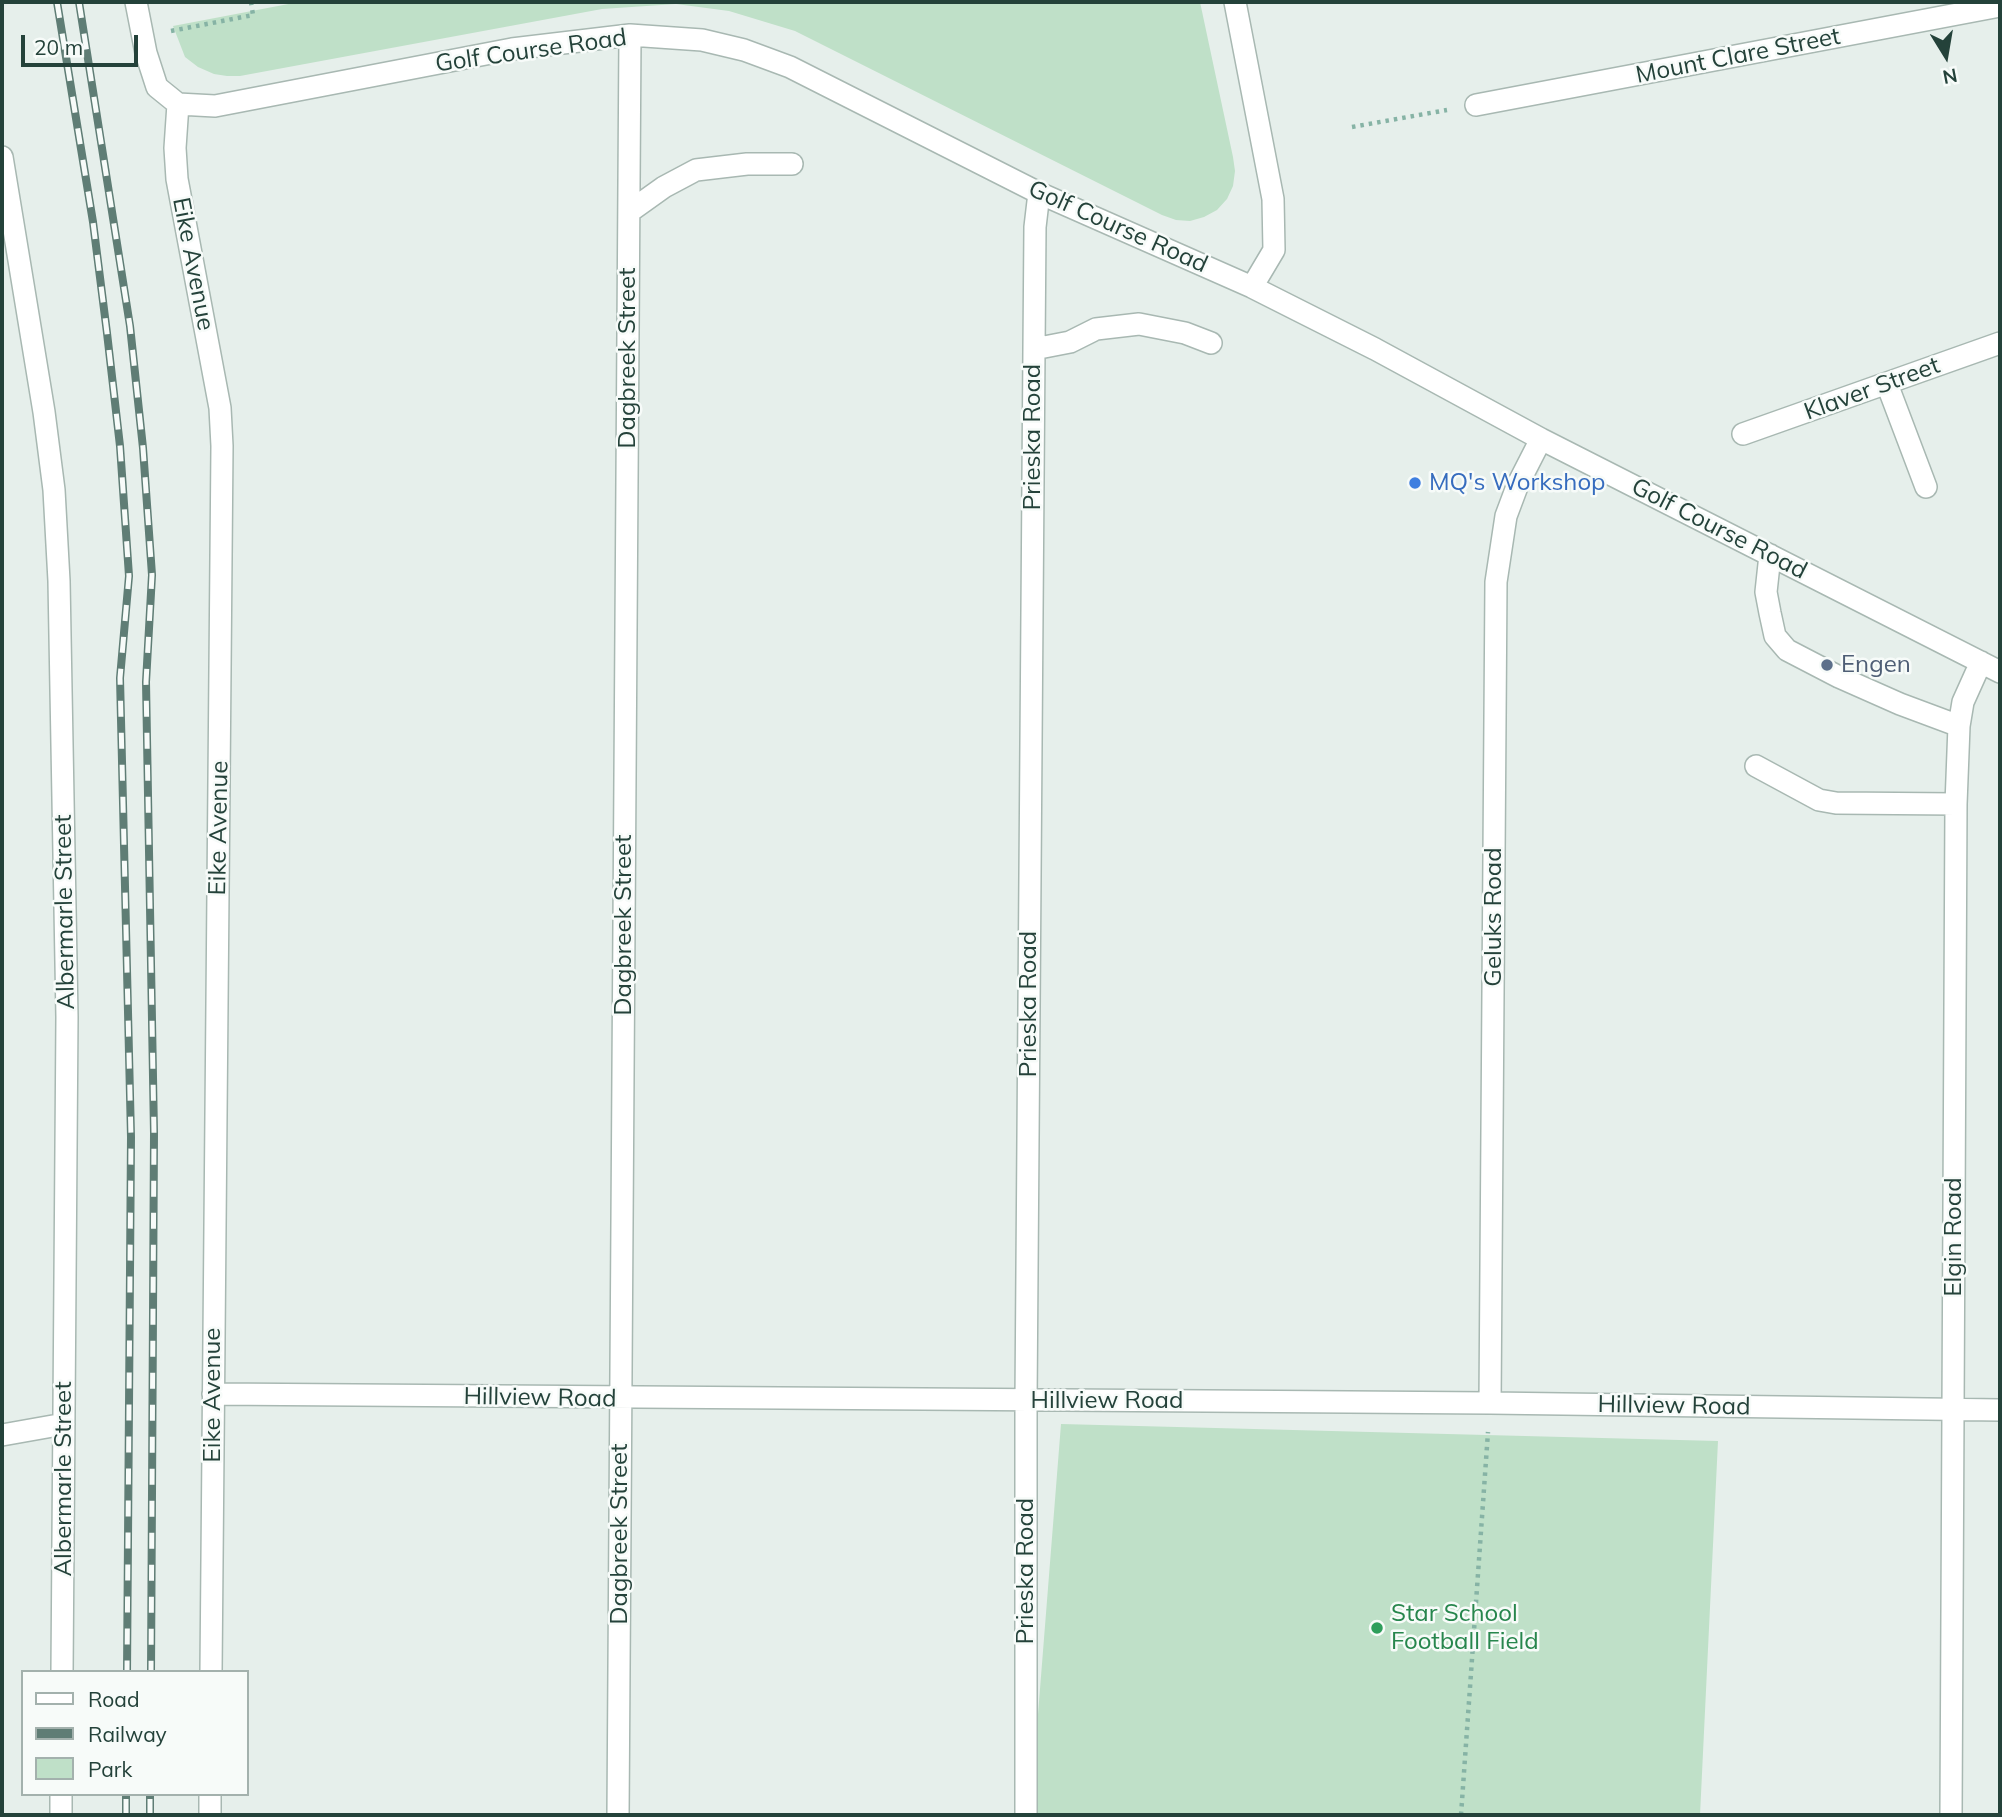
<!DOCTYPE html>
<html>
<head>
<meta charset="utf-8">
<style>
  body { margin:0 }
  #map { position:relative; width:2002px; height:1817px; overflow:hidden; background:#e6efeb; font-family:Mulish,sans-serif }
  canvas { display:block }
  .frame { position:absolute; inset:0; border:4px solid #24423a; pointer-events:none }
  .legend { position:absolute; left:21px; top:1670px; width:228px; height:126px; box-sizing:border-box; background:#f7fbf9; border:2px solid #a3b1ad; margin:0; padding:9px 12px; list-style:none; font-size:21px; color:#24423a }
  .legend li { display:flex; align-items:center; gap:14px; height:35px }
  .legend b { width:35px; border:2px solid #a3b1ad }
  .north { position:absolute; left:1911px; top:21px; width:70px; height:70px; -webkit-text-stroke:5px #f7fbf9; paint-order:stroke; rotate:169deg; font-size:19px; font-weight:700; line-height:28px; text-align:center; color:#24423a }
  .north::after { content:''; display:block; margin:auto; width:24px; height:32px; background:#24423a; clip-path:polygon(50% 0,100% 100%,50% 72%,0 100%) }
  .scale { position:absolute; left:21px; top:35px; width:117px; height:32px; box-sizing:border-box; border:4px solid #24423a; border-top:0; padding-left:9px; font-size:21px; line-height:24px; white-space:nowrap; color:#24423a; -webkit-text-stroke:5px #f7fbf9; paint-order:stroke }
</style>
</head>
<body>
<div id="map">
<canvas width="2002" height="1817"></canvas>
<div class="frame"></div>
<ul class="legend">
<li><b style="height:9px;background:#fff"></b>Road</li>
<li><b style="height:9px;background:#5f7d75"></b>Railway</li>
<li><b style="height:19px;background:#bfe0c8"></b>Park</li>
</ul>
<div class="north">N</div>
<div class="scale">20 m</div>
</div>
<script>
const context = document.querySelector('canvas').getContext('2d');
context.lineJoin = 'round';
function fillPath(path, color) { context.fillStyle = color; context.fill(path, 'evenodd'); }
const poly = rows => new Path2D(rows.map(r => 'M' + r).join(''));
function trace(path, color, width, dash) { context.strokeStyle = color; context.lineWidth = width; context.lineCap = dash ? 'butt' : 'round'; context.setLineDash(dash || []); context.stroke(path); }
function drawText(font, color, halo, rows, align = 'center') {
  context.font = font + ' Mulish,sans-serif'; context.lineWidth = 5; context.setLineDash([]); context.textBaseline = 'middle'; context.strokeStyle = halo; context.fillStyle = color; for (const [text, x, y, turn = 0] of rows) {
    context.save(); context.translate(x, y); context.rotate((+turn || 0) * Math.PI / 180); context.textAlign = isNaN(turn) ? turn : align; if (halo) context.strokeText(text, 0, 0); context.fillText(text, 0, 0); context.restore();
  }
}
fillPath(poly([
  [299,2,1200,2,1233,157,1235,171,1233,186,1227,199,1217,210,1204,217,1190,221,1176,220,1162,215,795,31,729,11,676,4,602,9,240,76,227,76,214,74,198,67,185,57,173,26],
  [1061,1424,1718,1441,1700,1815,1030,1815]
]), '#bfe0c8');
const minor = poly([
  [136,2,146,53,157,87,178,104],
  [1235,2,1273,199,1274,250,1252,287],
  [178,104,215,106,512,49,630,35,702,40,744,50,790,67,1039,193,1252,287,1375,349,1541,439,2000,672],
  [178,104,175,148,177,179,220,408,222,446,211,1672],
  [1476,105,2000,6],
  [2,157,44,412,54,490,59,581,67,1017,62,1672],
  [629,212,664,187,696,170,747,164,792,164],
  [1034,349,1070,342,1096,329,1139,324,1185,333,1211,343],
  [1887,384,1926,487],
  [1743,434,2000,343],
  [1770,555,1766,592,1770,613,1775,636,1787,650,1839,677,1900,704,1959,726],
  [1756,766,1819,800,1836,803,1956,804],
  [213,1394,1490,1403,2000,1410],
  [1490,1403,1496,582,1506,516,1518,484,1541,439],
  [2,1435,64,1424],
  [61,1815,61,1794],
  [210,1815,210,1794],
  [618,1815,630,35],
  [1026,1815,1026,1400,1034,349,1035,227,1039,193],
  [1951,1815,1956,804,1959,726,1963,702,1981,662]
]);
trace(minor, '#a8b8b2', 24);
trace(poly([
  [171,31,253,15,251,2],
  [1352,127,1447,110],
  [1461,1815,1488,1432]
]), '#86b3a5', 4.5, [3.5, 5]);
trace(minor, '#fff', 21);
const rail = poly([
  [57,2,93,222,107,333,120,446,129,576,120,678,131,1137,127,1672],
  [79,2,130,326,143,448,152,575,146,682,154,1133,151,1672],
  [126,1815,126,1794],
  [150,1815,150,1794]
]);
trace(rail, '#5f7d75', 8);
trace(rail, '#f7fbf9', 5, [16]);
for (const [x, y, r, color] of [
  [1415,483,7,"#3f7fe0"],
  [1827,665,7,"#5c6f8a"],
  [1377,1628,7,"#2e9e5b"]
]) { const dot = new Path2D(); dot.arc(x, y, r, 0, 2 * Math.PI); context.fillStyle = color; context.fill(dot); trace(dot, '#f7fbf9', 2.5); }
drawText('24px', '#24423a', '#f7fbf9', [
  ["Golf Course Road",531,51,-8],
  ["Mount Clare Street",1738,56,-11],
  ["Golf Course Road",1118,227,24],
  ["Eike Avenue",193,264,79],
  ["Dagbreek Street",628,358,-90],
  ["Klaver Street",1872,389,-20],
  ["Prieska Road",1033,437,-90],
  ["Golf Course Road",1719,529,27],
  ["Eike Avenue",219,828,-89],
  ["Albermarle Street",65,912,-91],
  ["Geluks Road",1494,917,-90],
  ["Dagbreek Street",624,925,-90],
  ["Prieska Road",1029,1004,-90],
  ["Elgin Road",1954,1237,-90],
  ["Eike Avenue",213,1395,-90],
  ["Hillview Road",540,1398,1],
  ["Hillview Road",1107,1401],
  ["Hillview Road",1674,1406,1],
  ["Albermarle Street",64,1479,-90],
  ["Dagbreek Street",620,1534,-90],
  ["Prieska Road",1026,1571,-90]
]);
drawText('24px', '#366cbe', '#f7fbf9', [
  ["MQ's Workshop",1429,483]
], 'left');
drawText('24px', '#4e5e75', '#f7fbf9', [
  ["Engen",1841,665]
], 'left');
drawText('24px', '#27864d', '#f7fbf9', [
  ["Star School",1391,1614],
  ["Football Field",1391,1642]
], 'left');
</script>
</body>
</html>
